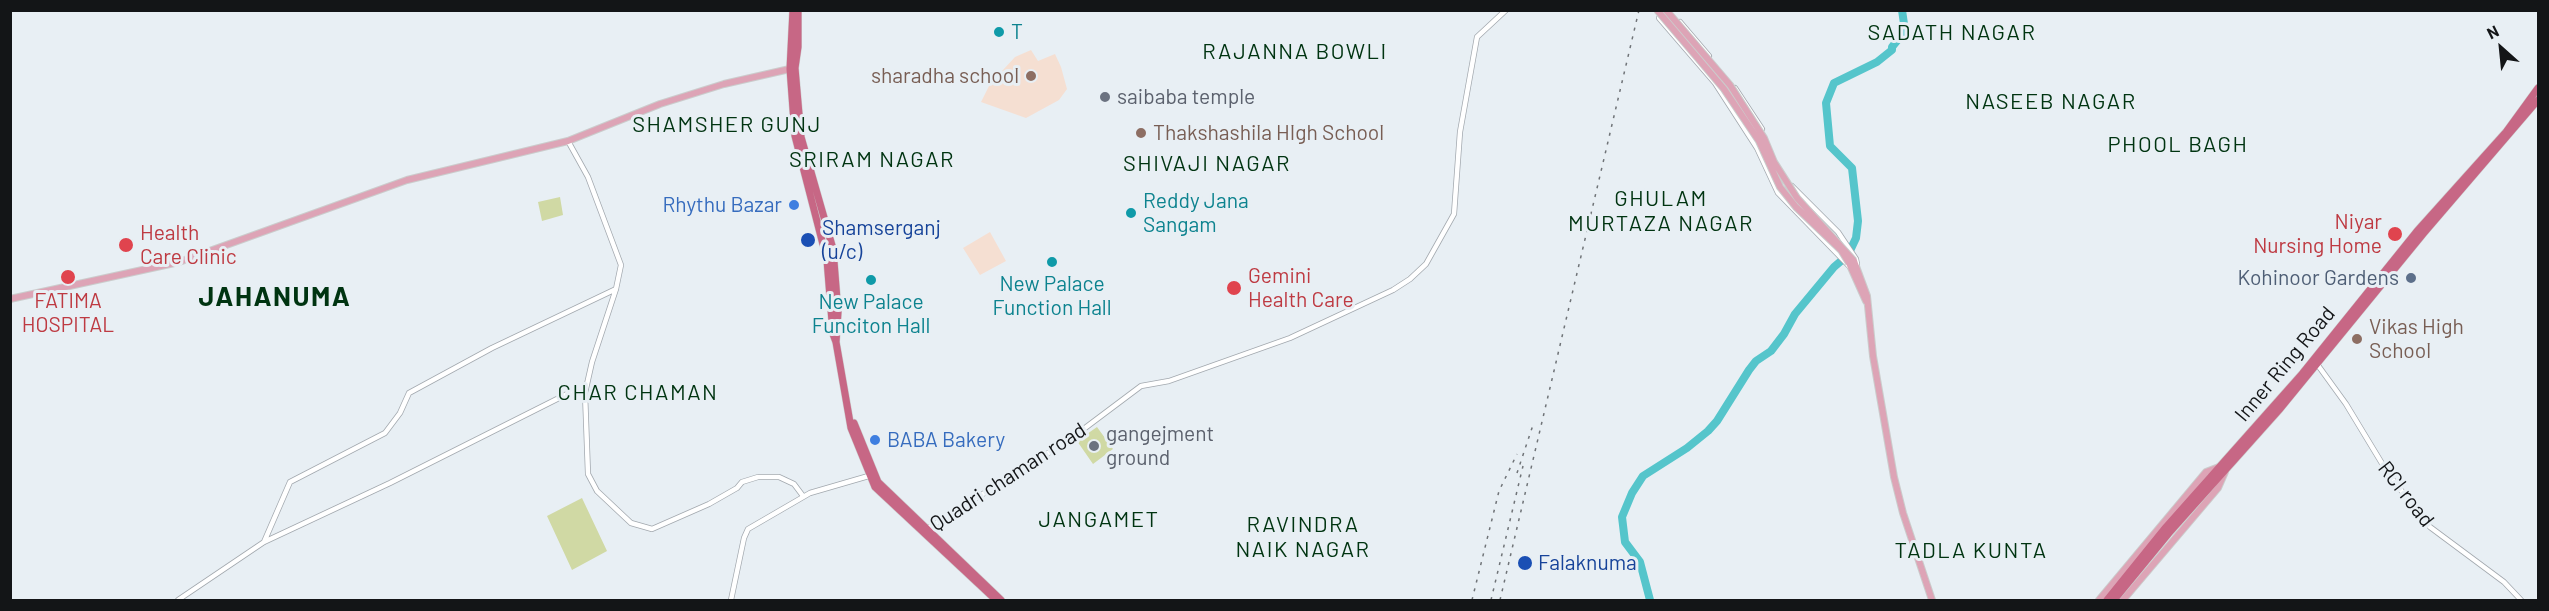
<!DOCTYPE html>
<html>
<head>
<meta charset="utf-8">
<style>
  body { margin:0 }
  #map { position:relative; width:2549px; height:611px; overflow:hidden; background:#e8eff4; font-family:Barlow,sans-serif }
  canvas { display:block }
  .frame { position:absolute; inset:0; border:12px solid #131517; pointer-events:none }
  .north { position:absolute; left:2471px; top:18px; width:60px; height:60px; -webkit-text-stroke:4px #e8eff4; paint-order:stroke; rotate:333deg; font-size:16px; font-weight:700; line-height:24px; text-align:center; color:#131517 }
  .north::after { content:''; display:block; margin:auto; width:21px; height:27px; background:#131517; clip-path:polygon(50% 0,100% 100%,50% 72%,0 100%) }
</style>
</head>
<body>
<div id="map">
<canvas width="2549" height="611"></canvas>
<div class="frame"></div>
<div class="north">N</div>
</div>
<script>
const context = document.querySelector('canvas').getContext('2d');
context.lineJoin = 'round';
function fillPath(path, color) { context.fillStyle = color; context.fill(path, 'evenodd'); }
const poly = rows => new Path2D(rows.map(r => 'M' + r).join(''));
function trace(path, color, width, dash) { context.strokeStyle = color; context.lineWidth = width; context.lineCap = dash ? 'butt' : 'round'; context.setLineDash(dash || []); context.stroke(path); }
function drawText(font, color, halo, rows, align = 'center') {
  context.font = font + ' Barlow,sans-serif'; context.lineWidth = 6; context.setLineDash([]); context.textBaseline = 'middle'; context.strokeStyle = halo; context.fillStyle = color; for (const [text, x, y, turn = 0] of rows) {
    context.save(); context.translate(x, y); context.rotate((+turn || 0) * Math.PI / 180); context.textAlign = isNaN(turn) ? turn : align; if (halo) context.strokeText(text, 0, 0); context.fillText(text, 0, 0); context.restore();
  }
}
fillPath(poly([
  [1031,50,1038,61,1055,54,1061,67,1067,89,1059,100,1026,118,981,102,990,84,1015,57],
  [990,232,1006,261,980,275,963,248]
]), '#f5dfd2');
fillPath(poly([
  [560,197,563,215,542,221,538,202],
  [1097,427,1113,449,1093,464,1077,441],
  [582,498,607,551,572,570,547,516]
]), '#d0d9a4');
trace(poly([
  [1650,600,1640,562,1625,542,1622,517,1632,493,1643,476,1687,448,1708,431,1717,421,1749,370,1756,361,1771,351,1784,334,1795,314,1834,267,1848,255,1856,238,1858,221,1852,168,1830,146,1826,103,1834,83,1877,62,1892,50,1892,47,1905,31,1902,10]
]), '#55c5cb', 8);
const minor = poly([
  [1666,10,1662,12,1659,18,1715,83,1757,148,1778,193,1850,267],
  [1680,22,1709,56],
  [1735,88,1762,129],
  [568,141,588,177,621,265,616,289,592,362,585,393,588,474,597,491,631,523,652,529,709,504,737,488,742,482,758,477,779,477,794,484,803,496],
  [1792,186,1838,232,1856,259,1857,264],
  [2317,364,2346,404,2389,475,2430,527,2504,582,2521,600],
  [927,529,1069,440,1141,386,1169,381,1290,338,1393,290,1410,279,1426,264,1454,214,1460,132,1477,37,1506,10],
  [264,542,290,482,385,433,400,413,409,393,492,348,616,289],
  [178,600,264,542,390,483,569,393,585,393],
  [731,600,744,538,748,529,810,493,872,475]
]);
const major = poly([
  [1854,261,1867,296,1873,356,1894,477,1903,513,1932,600],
  [1849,263,1866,301],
  [10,299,179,262,407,180,568,141,660,104,724,84,794,68],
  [2099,600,2206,472,2219,467],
  [2123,600,2218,488,2225,472]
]);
const highway = poly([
  [793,10,790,69,795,136,827,260,833,334,836,342,851,428,875,487,996,600],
  [798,10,798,47,795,68,801,137,833,249,838,312,836,342],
  [854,423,878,482,1001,600],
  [2107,600,2166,527,2302,374,2418,230,2506,132,2538,88],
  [2114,600,2169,533,2279,410,2423,234,2538,100]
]);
trace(minor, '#a2a8ae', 6);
trace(major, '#cbcccc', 8);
trace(highway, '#cbcccc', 8);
trace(minor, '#fff', 4.5);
trace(major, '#dda4b6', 6);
trace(highway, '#c76785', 7);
trace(poly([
  [1517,473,1533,425],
  [1472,600,1499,491,1517,454],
  [1491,600,1523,466],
  [1500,600,1639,10]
]), '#6f7377', 1.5, [3, 6]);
const majorBridge = poly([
  [1657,10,1724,89,1759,141,1780,187,1796,207,1841,250,1849,263],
  [1666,10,1730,85,1764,138,1774,162,1797,198,1854,261]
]);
trace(majorBridge, '#cbcccc', 8, []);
trace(majorBridge, '#dda4b6', 6);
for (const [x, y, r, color] of [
  [999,32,6,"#0f9aa8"],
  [1031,76,6,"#8d6e63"],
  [1105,97,6,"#6b7280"],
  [1141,133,6,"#8d6e63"],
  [794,205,6,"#3f7fe0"],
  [1131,213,6,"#0f9aa8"],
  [2395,234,8,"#e0444e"],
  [808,240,8,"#1a4fb4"],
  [126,245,8,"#e0444e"],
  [1052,262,6,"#0f9aa8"],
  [68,277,8,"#e0444e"],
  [2411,278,6,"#5c6f8a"],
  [871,280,6,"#0f9aa8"],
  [1234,288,8,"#e0444e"],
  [2357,339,6,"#8d6e63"],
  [875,440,6,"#3f7fe0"],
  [1094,446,6,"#6b7280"],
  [1525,563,8,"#1a4fb4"]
]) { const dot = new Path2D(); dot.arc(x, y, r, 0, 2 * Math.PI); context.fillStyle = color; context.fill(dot); trace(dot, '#e8eff4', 2); }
drawText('21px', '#0d838f', '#e8eff4', [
  ["T",1011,32],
  ["Reddy Jana",1143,201],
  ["Sangam",1143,225],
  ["New Palace",1052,284,"center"],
  ["Function Hall",1052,308,"center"],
  ["New Palace",871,302,"center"],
  ["Funciton Hall",871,326,"center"]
], 'left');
drawText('21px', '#785e54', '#e8eff4', [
  ["sharadha school",1019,76,"right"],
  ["Thakshashila HIgh School",1153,133],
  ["Vikas High",2369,327],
  ["School",2369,351]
], 'left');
drawText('21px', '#5b616d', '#e8eff4', [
  ["saibaba temple",1117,97],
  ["gangejment",1106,434],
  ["ground",1106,458]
], 'left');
drawText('21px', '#366cbe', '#e8eff4', [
  ["Rhythu Bazar",782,205],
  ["BABA Bakery",887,440,"left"]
], 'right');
drawText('21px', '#be3a42', '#e8eff4', [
  ["Niyar",2382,222,"right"],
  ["Nursing Home",2382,246,"right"],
  ["Health",140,233],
  ["Care Clinic",140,257],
  ["Gemini",1248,276],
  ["Health Care",1248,300],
  ["FATIMA",68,301,"center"],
  ["HOSPITAL",68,325,"center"]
], 'left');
drawText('21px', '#164399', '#e8eff4', [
  ["Shamserganj",822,228],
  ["(u/c)",822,252],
  ["Falaknuma",1538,563]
], 'left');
drawText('21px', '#4e5e75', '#e8eff4', [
  ["Kohinoor Gardens",2399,278]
], 'right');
drawText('21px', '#131517', '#e8eff4', [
  ["Inner Ring Road",2285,364,-50],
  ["Quadri chaman road",1008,477,-33],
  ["RCI road",2406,494,52]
]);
context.letterSpacing = '1.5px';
drawText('22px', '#003411', '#e8eff4', [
  ["SADATH NAGAR",1952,33],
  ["RAJANNA BOWLI",1295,52],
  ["NASEEB NAGAR",2051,102],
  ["SHAMSHER GUNJ",727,125],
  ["PHOOL BAGH",2178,145],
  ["SRIRAM NAGAR",872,160],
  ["SHIVAJI NAGAR",1207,164],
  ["GHULAM",1661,199],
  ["MURTAZA NAGAR",1661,224],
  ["CHAR CHAMAN",638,393],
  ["JANGAMET",1099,520],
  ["RAVINDRA",1303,525],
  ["NAIK NAGAR",1303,550],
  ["TADLA KUNTA",1971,551]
]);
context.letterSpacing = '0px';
context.letterSpacing = '1.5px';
drawText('bold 27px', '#003411', '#e8eff4', [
  ["JAHANUMA",275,297]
]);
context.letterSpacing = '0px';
</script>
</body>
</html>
